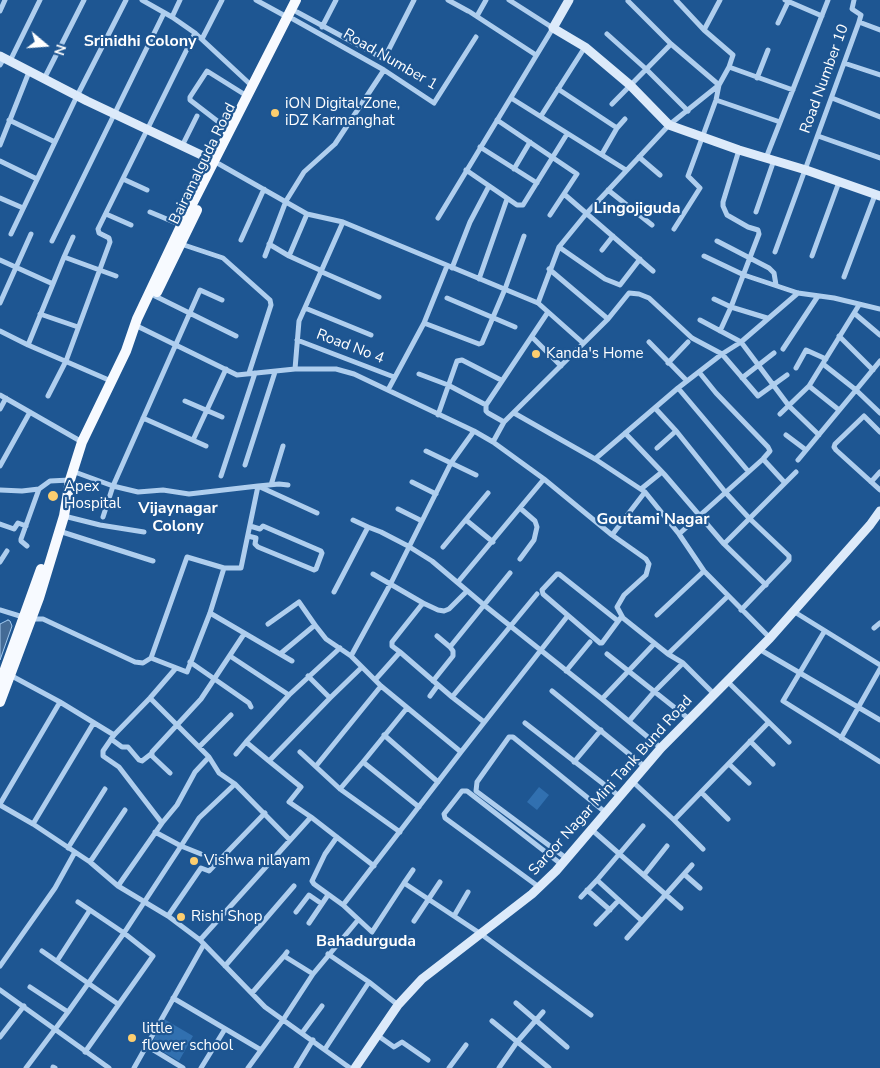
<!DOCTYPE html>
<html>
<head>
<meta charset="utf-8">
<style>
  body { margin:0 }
  #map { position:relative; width:880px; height:1068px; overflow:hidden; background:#1e5692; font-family:"Nunito Sans",sans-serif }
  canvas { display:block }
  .north { position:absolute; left:20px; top:20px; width:50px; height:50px; -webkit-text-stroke:4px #1e5692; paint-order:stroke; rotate:108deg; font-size:14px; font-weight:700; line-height:20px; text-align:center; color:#fff }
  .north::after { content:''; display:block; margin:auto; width:18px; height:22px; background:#fff; clip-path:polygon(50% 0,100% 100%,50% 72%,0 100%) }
</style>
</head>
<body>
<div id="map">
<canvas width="880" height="1068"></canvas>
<div class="north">N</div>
</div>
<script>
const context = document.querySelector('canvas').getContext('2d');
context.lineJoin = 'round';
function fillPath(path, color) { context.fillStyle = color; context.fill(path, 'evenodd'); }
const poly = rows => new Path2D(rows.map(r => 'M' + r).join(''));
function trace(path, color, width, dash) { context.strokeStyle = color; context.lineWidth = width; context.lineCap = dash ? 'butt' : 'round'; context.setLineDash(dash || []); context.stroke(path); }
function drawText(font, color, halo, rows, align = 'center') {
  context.font = font + ' "Nunito Sans",sans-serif'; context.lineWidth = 4.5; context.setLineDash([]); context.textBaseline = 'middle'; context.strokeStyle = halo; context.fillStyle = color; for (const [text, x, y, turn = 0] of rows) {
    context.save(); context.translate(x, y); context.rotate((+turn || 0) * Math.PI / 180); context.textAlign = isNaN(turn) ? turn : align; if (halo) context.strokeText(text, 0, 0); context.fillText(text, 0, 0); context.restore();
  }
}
fillPath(poly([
  [539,787,549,795,537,810,527,802],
  [164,1019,193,1036,179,1061,151,1045]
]), '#3170b0');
const water = poly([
  [8,620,10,621,12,626,0,660,0,624,8,620]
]);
fillPath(water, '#446b96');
trace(water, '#a3caf0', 1);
trace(poly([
  [142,0,172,17,195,33,252,86],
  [256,0,287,17],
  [448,0,468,11],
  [785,0,822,16],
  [0,11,5,0],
  [297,12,384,59,414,0],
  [470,12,536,55],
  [477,16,486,0],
  [172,17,180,0],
  [293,19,384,70,434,103,476,37],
  [859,22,880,30],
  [778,23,789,0],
  [322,27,336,0],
  [704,30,720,0],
  [607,34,646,69,688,111],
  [202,39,222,0],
  [10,61,40,0],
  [844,63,880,75],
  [0,65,4,58],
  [729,67,793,90],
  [757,78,768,50],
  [44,79,84,0],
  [558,89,617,128],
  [511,98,626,170],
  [832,98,880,117],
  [716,100,780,122],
  [612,104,671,44],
  [541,116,585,47],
  [9,120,55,142],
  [497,120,577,174,550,215],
  [229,130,190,100,190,97,207,71,247,96],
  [818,136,880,158],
  [0,145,29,72],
  [182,146,197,116],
  [480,147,537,183],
  [602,154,617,128,625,119],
  [639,157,660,175],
  [766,158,828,0],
  [0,161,37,179],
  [219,164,307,214,343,222,538,303],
  [514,169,530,142],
  [466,170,517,205,523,205,567,134],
  [123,179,147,190],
  [608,190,652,225],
  [564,194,653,271],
  [0,198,23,208],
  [150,212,181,225],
  [756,212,774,160],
  [106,214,131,225],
  [438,218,553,28,509,0],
  [674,229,700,188,688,176,716,100,719,85,729,67,733,55,704,30,676,0],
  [11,234,77,96,126,0],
  [73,237,64,257,116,276],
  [241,240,264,189],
  [52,241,164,13],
  [717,241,769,268,774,273,776,285],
  [181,244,223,258,270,300,271,305,249,373],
  [269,244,289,256,322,271],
  [559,247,605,279,620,285,640,259],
  [602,250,613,236],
  [775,252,859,22,861,15,852,9,854,0],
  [265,256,286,201,304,172,335,144,384,70],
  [289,256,307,214],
  [704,256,744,275,798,293,834,298,880,309],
  [812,256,839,182],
  [0,260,53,284],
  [452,268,470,222,489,186],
  [549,269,608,319],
  [322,272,379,297],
  [844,277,875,195],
  [479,279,507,199],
  [155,296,236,336],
  [447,298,515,327],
  [714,299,731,307,767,318],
  [222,300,200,290,113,486,138,492,163,490,189,494,258,486,317,513],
  [0,303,31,234],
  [305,308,371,335],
  [854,313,880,335],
  [40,314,78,327],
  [700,320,741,342,789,406,819,435],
  [424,323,479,344,482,343,505,289,524,236],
  [139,327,237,375,295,369,336,369,354,374,474,431,493,442,544,479,612,535,646,559,649,564,646,575,624,595,617,607,623,618,668,654],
  [0,331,28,345,111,381],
  [720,331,731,307,759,234,758,230,748,227,727,215,723,206,723,202,739,150],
  [839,336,873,370],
  [534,339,561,366],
  [297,340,394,377],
  [649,342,687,381],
  [583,343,538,303,559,247,586,214,669,125,719,85,671,44,628,1],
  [28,345,64,257],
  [783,349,818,296],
  [668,363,688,342],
  [823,364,856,390,880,413],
  [796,368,806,350,826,359],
  [295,369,299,321,343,222],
  [419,374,448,385,486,405],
  [742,378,774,353],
  [809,386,839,410],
  [678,388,748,471],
  [388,390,424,323,447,266],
  [0,395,82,442],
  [48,396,66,361,110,242,109,238,99,233,98,229,195,33],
  [185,401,222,417],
  [655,408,677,432,726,493,749,518,789,556,789,560,741,610],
  [0,409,6,398],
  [514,413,595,459,645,492,679,534,704,571,770,638],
  [780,414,809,386,859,305],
  [438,415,457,361,462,360,501,380],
  [143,418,206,446],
  [504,422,488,413,486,411,486,405,548,312],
  [880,432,864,416,835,444,834,447,836,450,880,490],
  [625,433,664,474,724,544,766,585],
  [786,435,806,450],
  [193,440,226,369],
  [493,442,504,422,608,319,629,293,639,294,649,298,692,338,722,354,758,396,787,375],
  [657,448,676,431],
  [426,451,476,475],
  [595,459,678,388,722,354,741,342,798,293],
  [763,459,785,483],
  [798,460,880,361],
  [245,465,275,372],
  [0,466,30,412],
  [72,471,113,486,103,517],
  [221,476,255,373],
  [412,482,436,494],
  [871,482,880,472],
  [271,485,283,446],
  [641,489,662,472],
  [0,490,22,491,39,489,50,481,70,480],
  [398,509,422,521],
  [64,516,100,525,144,532],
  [353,520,368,527],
  [466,520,493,542],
  [0,524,14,529,18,523,26,526],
  [59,531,153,561],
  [679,534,763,459,770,451,768,447,716,393,699,372],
  [612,535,645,492],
  [248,536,256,538,255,544,258,547,314,570,316,569,322,553,321,551,263,526,260,529,250,526],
  [724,544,796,472],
  [27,546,21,541,21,539,39,489],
  [443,547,488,493],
  [520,559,534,540,537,527,535,521,520,508],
  [0,562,7,551],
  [373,574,423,603,392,642,392,646,400,652],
  [458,582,544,479],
  [334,592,368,527,381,532,408,546,432,561,484,605,602,699],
  [423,603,438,610,444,611,449,609,467,591],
  [0,610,23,617],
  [793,611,880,665],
  [210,613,280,654,315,625,326,639,351,656,381,686,461,752,566,618],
  [657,615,704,571],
  [32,619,43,619,135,662,143,663,151,658,187,557,224,568,241,568,258,486,279,484,288,485],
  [618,621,559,574,557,574,542,590,543,594,600,643,602,643,622,616],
  [268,624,299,602,315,625],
  [874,628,880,623],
  [824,632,783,701,880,762],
  [437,636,450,647,510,573],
  [654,644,602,699,661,748],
  [759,649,880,720],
  [280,654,292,661],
  [607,654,689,719],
  [230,656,289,695],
  [351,656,391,583,451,463,474,431],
  [151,658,187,672,210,613,224,568],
  [190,662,249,703,251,707],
  [361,668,330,698,269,761,301,787,289,802,311,817,374,866],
  [566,671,590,642],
  [10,675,60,702,114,735,150,698,176,668],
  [308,676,330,698],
  [375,680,400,652,452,697],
  [433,681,453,656,453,651,450,647],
  [727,681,789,742],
  [552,691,645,767],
  [714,694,683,663,668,654,728,596],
  [430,696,438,685],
  [150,698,209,757,219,773,235,784,290,840],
  [407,708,363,762,419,807],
  [629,721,655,691,683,663],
  [484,722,452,697,537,594],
  [525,723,619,796],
  [114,735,103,751,103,756,119,767,162,823,177,805,195,772,209,757],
  [384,735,438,782],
  [841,738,880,669],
  [111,739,122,747,128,747,139,760,142,761,151,754],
  [750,741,773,764],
  [199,747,231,715],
  [300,752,340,789,400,832],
  [236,754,246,742],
  [269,761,246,742,289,695,340,648],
  [574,762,601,730],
  [729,764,749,783],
  [316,766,381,686],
  [170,773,152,756,152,752,201,699,244,634],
  [632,781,674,820,703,849],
  [340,789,363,762],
  [701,792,728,819],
  [0,804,60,702],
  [0,805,33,824,90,862,118,886,168,916,200,940],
  [311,817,200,940,265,1007,350,1068],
  [674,820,768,723],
  [33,824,93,724],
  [591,829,681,908],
  [337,837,325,854,312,881,314,884,343,905,372,932,404,883,481,934,591,1015],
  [68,848,105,789],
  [201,854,181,846,199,818,235,784],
  [566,858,476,791,477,782,509,737,513,737,605,812],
  [90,862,125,810],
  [684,874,700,888],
  [644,875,667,846],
  [404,883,413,870],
  [118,886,162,823],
  [539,887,445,818,444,814,462,791,467,791,561,864],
  [587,890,610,910],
  [581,897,597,880],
  [78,902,124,933,153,956,85,1052],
  [343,905,461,752],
  [296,912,309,895,322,904],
  [168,916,201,868,209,871,265,813],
  [454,916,468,892],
  [414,921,440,882],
  [642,921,597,880,643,826],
  [309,923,328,895],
  [596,924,619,900],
  [627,938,692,865],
  [42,951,118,1004],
  [287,952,284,956,313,974],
  [328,954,369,982,398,1005],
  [57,961,90,910],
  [0,966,55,888,75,852],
  [225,966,294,886],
  [30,987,68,1012],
  [0,990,109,1068],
  [252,993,284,956],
  [173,998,261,1050],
  [516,1003,567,1047],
  [492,1021,549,1068],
  [302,1033,322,1006],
  [377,1035,394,1047,402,1042,428,1060],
  [0,1037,24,1006],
  [147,1046,183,1068],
  [325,1049,369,982],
  [53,1067,55,1068],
  [26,1068,68,1012,124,933,181,846,155,832],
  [134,1068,204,944],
  [201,1068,225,1029],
  [248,1068,283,1020,313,974,358,920],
  [296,1068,313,1040],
  [449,1068,466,1045],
  [499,1068,517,1042,543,1012]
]), '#afceee', 5);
trace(poly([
  [569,0,553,28,585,47,630,85,669,125,739,150,806,170,880,196],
  [0,56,87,101,214,161],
  [355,1068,398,1005,422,979,532,894,556,871,661,748,770,638,870,525,880,511]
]), '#dceafa', 9);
trace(poly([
  [157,292,197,210],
  [0,683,41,569],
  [0,702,39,598,64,516,70,480,82,442,126,351,137,319,181,226,296,0]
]), '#f7faff', 10);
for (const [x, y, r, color] of [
  [275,113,5,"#fdce6f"],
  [536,354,5,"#fdce6f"],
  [53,496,6,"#fdce6f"],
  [194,861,5,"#fdce6f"],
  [181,917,5,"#fdce6f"],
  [132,1038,5,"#fdce6f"]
]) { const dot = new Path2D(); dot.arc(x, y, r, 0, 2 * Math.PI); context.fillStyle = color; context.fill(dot); trace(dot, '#1e5692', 2); }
drawText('15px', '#fff', '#1e5692', [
  ["Road Number 1",390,60,30],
  ["Road Number 10",825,79,-70],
  ["Bairamalguda Road",203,164,-64],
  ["Road No 4",350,347,21],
  ["Saroor Nagar Mini Tank Bund Road",611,786,-48]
]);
drawText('15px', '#fff', '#1e5692', [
  ["iON Digital Zone,",285,104],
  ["iDZ Karmanghat",285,121],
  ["Kanda's Home",546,354],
  ["Apex",64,487],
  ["Hospital",64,504],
  ["Vishwa nilayam",204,861],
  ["Rishi Shop",191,917],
  ["little",142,1029],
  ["flower school",142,1046]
], 'left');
drawText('bold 16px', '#fff', '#1e5692', [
  ["Srinidhi Colony",140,42],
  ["Lingojiguda",637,209],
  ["Vijaynagar",178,509],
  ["Colony",178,527],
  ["Goutami Nagar",653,520],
  ["Bahadurguda",366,942]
]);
</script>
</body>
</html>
